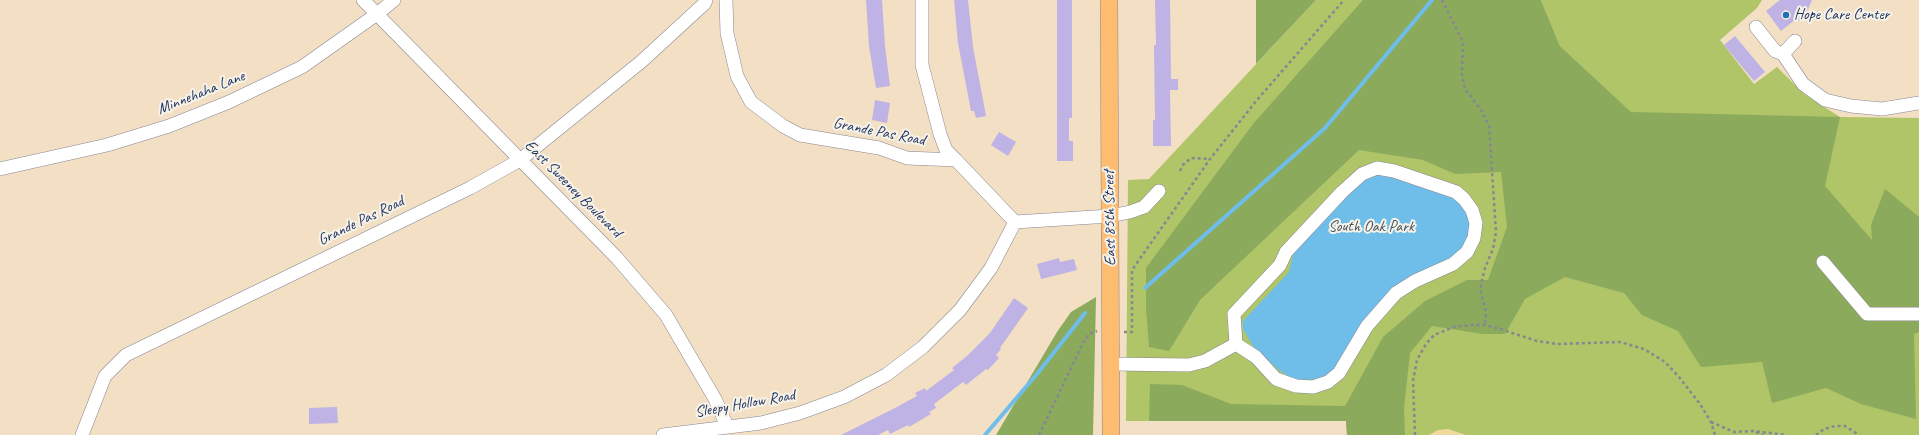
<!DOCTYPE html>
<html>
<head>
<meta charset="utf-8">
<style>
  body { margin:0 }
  canvas { display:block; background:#f2dfc4 }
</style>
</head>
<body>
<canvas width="1919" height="435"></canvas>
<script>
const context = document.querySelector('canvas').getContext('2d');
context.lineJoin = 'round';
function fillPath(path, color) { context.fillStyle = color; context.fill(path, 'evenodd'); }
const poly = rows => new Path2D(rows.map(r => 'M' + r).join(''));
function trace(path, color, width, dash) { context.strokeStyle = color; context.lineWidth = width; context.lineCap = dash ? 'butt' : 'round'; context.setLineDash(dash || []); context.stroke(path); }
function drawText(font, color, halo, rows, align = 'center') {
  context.font = font + ' Caveat,sans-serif'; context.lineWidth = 4; context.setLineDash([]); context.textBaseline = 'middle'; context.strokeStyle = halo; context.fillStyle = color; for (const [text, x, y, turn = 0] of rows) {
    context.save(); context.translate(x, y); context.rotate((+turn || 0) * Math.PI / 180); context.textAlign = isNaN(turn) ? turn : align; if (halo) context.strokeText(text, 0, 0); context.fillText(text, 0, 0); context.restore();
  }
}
fillPath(poly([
  [1316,0,1527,0,1527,111,1630,112,1560,46,1541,0,1762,0,1757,8,1720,40,1754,84,1777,67,1804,94,1840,117,1919,118,1919,435,1347,435,1346,421,1126,421,1128,180,1149,179]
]), '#b0c468');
fillPath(poly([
  [1256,0,1316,0,1256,64],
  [1363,0,1541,0,1560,46,1631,112,1840,117,1825,186,1872,240,1871,225,1885,189,1919,217,1919,332,1914,334,1916,419,1861,404,1826,388,1772,403,1762,362,1701,367,1678,331,1642,315,1624,293,1565,277,1525,299,1505,334,1483,334,1432,326,1410,353,1404,408,1405,435,1347,435,1346,421,1149,421,1150,384,1182,385,1231,404,1345,406,1383,337,1425,301,1467,280,1488,280,1507,227,1501,172,1455,174,1423,160,1359,150,1200,300,1169,351,1149,347,1146,309,1146,268,1253,124],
  [1096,297,1093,435,996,435,1057,332,1071,312]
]), '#8caa5c');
fillPath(poly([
  [1448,429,1466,435,1429,435,1438,430]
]), '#eeda9e');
fillPath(poly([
  [1388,173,1454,195,1469,217,1471,225,1469,238,1461,252,1448,262,1395,288,1366,318,1336,367,1325,377,1308,380,1293,379,1280,371,1253,346,1243,329,1243,321,1289,272,1294,251,1349,191,1374,174]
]), '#6ebee9');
trace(poly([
  [1145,288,1325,128,1432,0],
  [985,435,1037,374,1085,313]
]), '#6ebee9', 4);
fillPath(poly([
  [866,0,882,0,885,46,890,86,876,88,869,46],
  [954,0,968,0,973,47,986,116,976,118,974,111,971,111,958,43],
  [1057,0,1072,0,1072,118,1069,118,1069,141,1073,141,1073,161,1057,161],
  [1155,0,1170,0,1171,79,1178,79,1178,90,1170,90,1171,146,1153,146,1153,120,1155,120,1154,45,1156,45],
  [1780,0,1812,0,1805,16,1802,15,1799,21,1796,19,1781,31,1766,11],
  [1735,36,1765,72,1754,81,1724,45],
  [875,100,890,103,887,123,872,120],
  [999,132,1016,142,1008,156,991,145],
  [1059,258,1060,262,1074,259,1077,270,1041,279,1037,264],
  [1014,298,1028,308,1000,348,1001,349,996,355,999,358,988,370,986,369,966,385,963,382,934,404,936,408,929,412,931,414,909,427,908,425,890,434,888,430,878,435,841,435,895,408,917,396,915,393,925,388,926,391,954,370,952,368,967,356,990,333],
  [337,407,338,423,309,424,309,408]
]), '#bfb2e5');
const minor = poly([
  [363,0,617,258,666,315,715,399,727,426],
  [726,0,727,33,737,76,751,102,783,126,800,135,879,148,907,158,956,160,1015,222,1110,216,1130,212,1144,207,1159,191],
  [922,0,922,65,940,134,946,150,956,160],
  [1756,27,1775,51,1783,54],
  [1795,41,1783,54,1803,84,1825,100,1851,106,1882,109,1919,103],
  [0,169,107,145,169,126,229,102,302,67,377,14,394,0],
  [1823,262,1867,314,1919,314],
  [1111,364,1189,365,1205,361,1236,344,1234,314,1280,265,1286,252,1342,192,1362,174,1377,168,1394,171,1456,192,1464,199,1472,210,1476,223,1474,238,1467,252,1453,264,1415,281,1396,293,1367,326,1339,373,1328,382,1313,387,1296,386,1276,379,1256,357,1236,344],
  [82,435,105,376,126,355,470,188,520,160,642,61,704,4,706,0],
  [663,435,761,423,800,413,844,397,886,375,923,347,960,310,991,268,1015,222]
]);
const major = poly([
  [1109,0,1111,435]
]);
trace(minor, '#868791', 14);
trace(major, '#868791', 18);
trace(poly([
  [1442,0,1463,42,1462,75,1465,89,1482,111,1489,126,1496,232,1493,249,1485,268,1481,284,1481,293,1486,312,1485,325],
  [1180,171,1183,165,1191,158,1210,159],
  [1124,332,1132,332,1132,270,1210,159,1257,100,1344,0],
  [1711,422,1734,432,1753,431,1787,435],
  [1756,432,1763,435],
  [1039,435,1083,343,1089,334,1097,331],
  [1415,435,1413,381,1417,360,1426,344,1434,335,1454,327,1471,325,1485,325,1500,329,1537,341,1557,344,1620,342,1644,349,1665,362,1679,377,1700,404,1711,422,1715,435],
  [1816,435,1824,429,1835,426,1845,426,1859,435]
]), '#868791', 2.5, [3, 3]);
trace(minor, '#fff', 13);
trace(major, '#febc70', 17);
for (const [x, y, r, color] of [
  [1786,15,4,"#1f6fb2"]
]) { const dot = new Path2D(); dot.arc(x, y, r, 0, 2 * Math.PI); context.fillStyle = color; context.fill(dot); trace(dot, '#f7f3e8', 1.5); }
drawText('16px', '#1b2f5e', '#f7f3e8', [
  ["Hope Care Center",1794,15]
], 'left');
drawText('16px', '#1b2f5e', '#f7f3e8', [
  ["Minnehaha Lane",201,93,-22],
  ["Grande Pas Road",879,132,11],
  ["East Sweeney Boulevard",573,189,45],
  ["East 85th Street",1110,218,-91],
  ["Grande Pas Road",361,221,-26],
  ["Sleepy Hollow Road",745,404,-10]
]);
drawText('16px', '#405460', '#f7f3e8', [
  ["South Oak Park",1371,227]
]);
</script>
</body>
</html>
